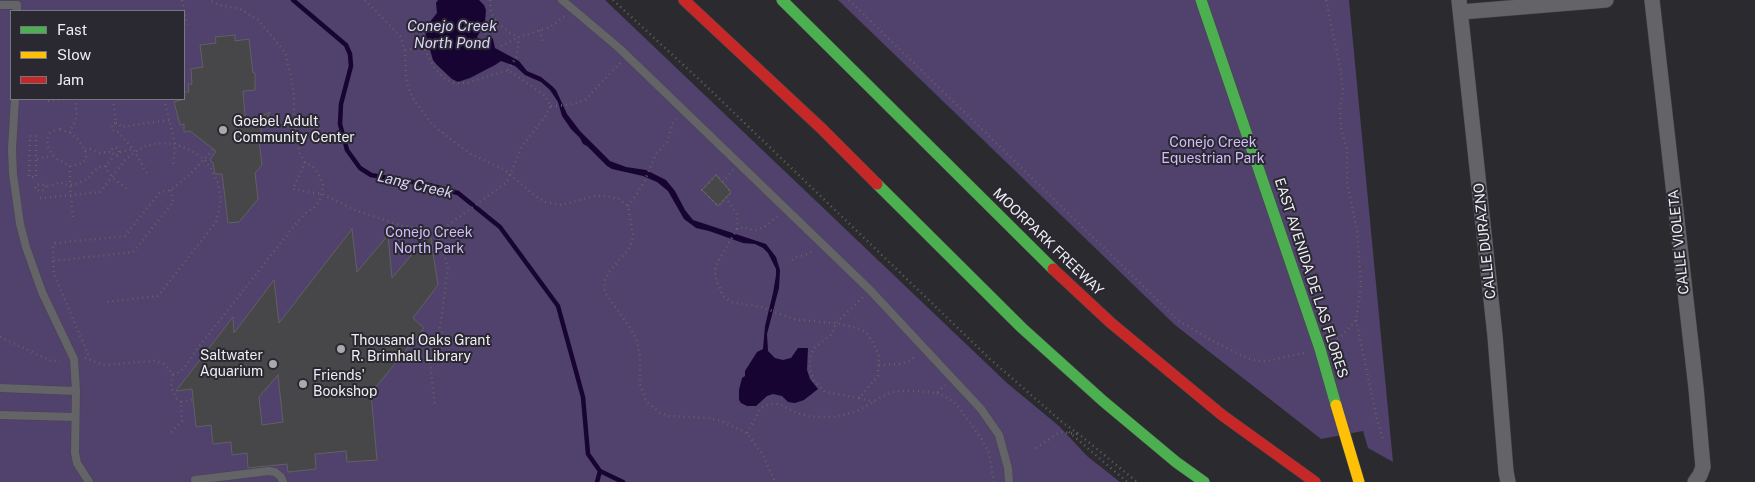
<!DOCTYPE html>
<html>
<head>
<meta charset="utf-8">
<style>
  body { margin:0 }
  #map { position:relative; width:1755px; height:482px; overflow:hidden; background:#2b2a2e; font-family:"Public Sans",sans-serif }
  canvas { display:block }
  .legend { position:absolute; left:10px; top:10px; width:175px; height:90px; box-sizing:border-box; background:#2a2830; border:1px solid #79777e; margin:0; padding:6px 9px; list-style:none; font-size:15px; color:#f0eef4 }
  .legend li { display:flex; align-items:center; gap:10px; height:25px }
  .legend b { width:25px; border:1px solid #79777e }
</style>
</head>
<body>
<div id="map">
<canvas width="1755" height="482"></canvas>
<ul class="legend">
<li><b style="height:6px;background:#4caf50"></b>Fast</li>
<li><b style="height:6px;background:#ffc107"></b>Slow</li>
<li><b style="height:6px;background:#c62828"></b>Jam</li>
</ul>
</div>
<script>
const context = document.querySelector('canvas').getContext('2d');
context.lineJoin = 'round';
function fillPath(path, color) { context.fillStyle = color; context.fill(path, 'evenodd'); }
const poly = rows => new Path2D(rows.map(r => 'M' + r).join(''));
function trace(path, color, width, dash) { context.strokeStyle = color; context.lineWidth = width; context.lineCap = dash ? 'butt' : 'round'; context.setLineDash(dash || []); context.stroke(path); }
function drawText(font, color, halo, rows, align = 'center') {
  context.font = font + ' "Public Sans",sans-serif'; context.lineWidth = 4; context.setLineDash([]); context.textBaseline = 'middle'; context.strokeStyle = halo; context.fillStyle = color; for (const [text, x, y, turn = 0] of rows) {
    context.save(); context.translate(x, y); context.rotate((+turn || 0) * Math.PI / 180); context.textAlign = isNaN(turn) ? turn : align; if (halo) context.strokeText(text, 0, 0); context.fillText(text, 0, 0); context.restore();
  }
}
fillPath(poly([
  [0,0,605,0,1007,383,1059,426,1087,456,1120,482,0,482],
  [11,11,184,11,184,99,11,99],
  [838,0,1349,0,1393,462,1368,448,1363,431,1321,439,1175,325]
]), '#50416d');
fillPath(poly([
  [438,0,479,0,484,5,486,10,485,22,481,23,477,28,480,32,477,37,480,40,491,37,493,39,495,48,519,61,527,71,541,77,552,86,556,90,567,114,580,131,610,161,626,167,646,170,666,180,675,191,685,210,693,220,766,244,776,257,780,270,779,288,767,334,768,351,775,358,783,360,791,358,798,348,808,348,807,370,810,379,818,389,804,400,795,403,788,402,782,396,773,394,767,396,756,406,747,406,741,403,739,400,739,390,742,378,745,376,745,371,757,352,763,349,765,326,773,293,776,275,776,269,768,253,763,248,755,244,743,243,709,231,696,228,684,219,668,191,657,182,643,176,612,169,607,166,587,146,583,144,580,138,571,129,562,116,558,102,550,90,541,82,525,75,515,66,501,61,495,65,470,78,458,82,452,79,437,65,433,60,425,32,425,28,437,13,436,3]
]), '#180432');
trace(poly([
  [293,0,346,45,350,54,351,66,341,104,340,124,347,150,360,168,371,175,429,185,458,193,500,227,558,306,583,397,588,454,600,471,597,482],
  [600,471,623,482]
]), '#180432', 4.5);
const building = poly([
  [235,35,235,41,249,39,253,73,255,73,255,90,243,91,245,116,256,119,270,112,261,128,261,134,258,134,262,165,255,173,258,199,239,222,228,223,222,174,215,174,213,163,210,160,216,151,190,131,184,132,184,124,180,125,174,102,184,99,184,92,189,92,188,84,192,84,191,69,203,67,200,45,216,43,215,37,235,35],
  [716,175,731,192,718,206,702,190,716,175],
  [352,229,357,272,388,235,392,278,430,233,438,285,413,318,424,328,371,393,377,460,347,462,346,451,315,454,316,469,288,472,287,464,248,468,247,453,232,455,231,442,213,444,211,425,196,427,192,389,176,391,233,317,234,333,274,280,279,323,352,229],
  [278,375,283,422,262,425,259,397,278,375]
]);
fillPath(building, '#474649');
trace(building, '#616063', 1);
const lane = poly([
  [562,0,619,48,815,237,870,290,981,409,999,435,1008,468,1009,482],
  [0,5,17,5,17,11],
  [15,99,12,149,13,174,20,224,26,247,42,292,74,359,76,391,75,453,77,463,89,482],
  [0,388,76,391],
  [0,415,75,417],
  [195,480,269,471,275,472,281,477,283,482]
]);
const street = poly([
  [1459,0,1495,336,1506,472,1508,482],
  [1652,0,1696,388,1703,467,1700,475,1695,482],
  [1461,12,1606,0]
]);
const fast = poly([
  [782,0,1053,269],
  [1201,0,1320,349,1336,405],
  [877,184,1022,328,1103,401,1176,462,1204,482]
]);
const slow = poly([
  [1336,405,1359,482]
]);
const jam = poly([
  [684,0,821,128,877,184],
  [1053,269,1111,323,1222,415,1315,482]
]);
trace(lane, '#48474a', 9);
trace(street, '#48474a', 16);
trace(fast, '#48474a', 12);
trace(slow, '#48474a', 12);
trace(jam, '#48474a', 12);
trace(poly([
  [182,0,187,25],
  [365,0,400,36,405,50,406,75,408,87,414,100,432,124,449,138,471,154,505,170,534,195,545,202,561,205,595,196,606,196,619,199,628,206,633,234,632,242,628,250,609,272,605,279,604,287,606,294,631,329,637,341,640,357,640,384,646,401,660,413,669,416,709,418,721,421,747,433,763,455,775,482],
  [490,0,491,12,496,21,510,33,519,37],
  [613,0,704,84,990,359,1062,422,1080,435,1137,482],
  [849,0,1179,321,1211,340,1247,358,1258,361,1267,361,1304,353],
  [1326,0,1340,67,1343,91,1340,110,1341,128,1347,150,1347,182,1357,231,1361,286,1356,320,1343,335,1335,340],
  [540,30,543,42],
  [485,33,496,21],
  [501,46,519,37],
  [405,50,421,48,425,50,435,69,445,79,454,83,467,83,508,70,544,95,551,106,545,117,522,146,507,182,439,232],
  [508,70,517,56,519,37,550,27,566,15],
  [184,91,189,91],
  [113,99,116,123,112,124,112,129,115,132,118,132,133,149,147,173],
  [164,99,175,144,173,167],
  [48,101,63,99],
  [551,106,569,105,585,100,621,62],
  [116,123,119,123,121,127,169,120],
  [60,129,70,133,77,138,85,150,86,157,83,163,70,166,57,159,51,153,47,145,48,138,50,133,55,130,60,129],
  [70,133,77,116,75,99],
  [30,136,36,136,36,177,29,177,30,136],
  [85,150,90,149,99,153,111,152,111,150,115,147,119,150,119,154,116,156,111,152],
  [120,152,133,149],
  [37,159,52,156],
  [305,162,293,189,322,194,355,210,403,226,439,232,439,241,448,267,440,328,444,336],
  [70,166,70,185,73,218],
  [106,166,107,170,112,177,129,191],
  [733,170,723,182,731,192,726,198,737,214,738,221,737,229,745,227,749,229,756,230,764,227,779,215],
  [723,182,716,175,702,190,718,206,726,198],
  [46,186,44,190,40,191,35,189,36,185,41,184,46,186,54,185,59,182,67,185,73,185,88,179,93,172,99,167,106,166,114,156],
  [171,190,173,202,133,252,53,261,53,247,55,243,125,236,160,192,171,190,188,176,214,149],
  [40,198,100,192,125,160,135,152,146,146,158,143,175,144,192,151,205,160,210,167,218,183,221,200,216,222,199,244,158,296,106,302],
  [628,206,637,194,645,180,656,154,667,142,673,123,676,119],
  [737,229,716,265,715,276,723,296,731,302,762,307,793,319,840,324,857,328,867,333,874,344,879,356,878,376,859,398,874,402],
  [792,260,797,257,808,254,813,250],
  [53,261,54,274,90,359],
  [1356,320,1377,419,1383,440],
  [419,335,437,347],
  [0,337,51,361,60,361],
  [432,343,429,353,435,406],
  [85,358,103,365,154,361,164,364,173,374,171,387,176,398,181,402],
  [879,365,900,364,910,361,916,355],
  [173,374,180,372,188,363,194,353,298,221,306,213,313,209,320,200,323,185,318,173,313,167,305,162,300,154,294,124,294,95,291,76,285,52,258,20,240,9,219,5,209,0],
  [937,393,949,399,957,405,981,438,989,453,994,482],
  [859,398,825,392,814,381,810,370,810,358,814,348,832,334,836,323,863,297],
  [171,432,182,421,181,402,193,400],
  [1069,432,1127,482],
  [747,433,761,408,770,404,780,404,794,412,812,417,833,417,856,412,883,396,897,391,915,391,937,393,945,385],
  [1036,448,1060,432,1079,434]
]), '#636265', 2.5, [1, 4]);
trace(lane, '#646367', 8);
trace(street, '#646367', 15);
trace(fast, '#4caf50', 11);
trace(slow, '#ffc107', 11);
trace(jam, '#c62828', 11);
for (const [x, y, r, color] of [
  [223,130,5,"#aba9af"],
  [341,349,5,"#aba9af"],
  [273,364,5,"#aba9af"],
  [303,384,5,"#aba9af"]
]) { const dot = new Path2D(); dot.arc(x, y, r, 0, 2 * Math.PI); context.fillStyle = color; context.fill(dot); trace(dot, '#2a2830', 2); }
drawText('14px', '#f0eef4', '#2a2830', [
  ["Goebel Adult",233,122],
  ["Community Center",233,138],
  ["Thousand Oaks Grant",351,341],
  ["R. Brimhall Library",351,357],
  ["Saltwater",263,356,"right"],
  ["Aquarium",263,372,"right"],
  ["Friends'",313,376],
  ["Bookshop",313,392]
], 'left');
drawText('14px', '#d1bdfe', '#2a2830', [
  ["Conejo Creek",1213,143],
  ["Equestrian Park",1213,159],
  ["Conejo Creek",429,233],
  ["North Park",429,249]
]);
drawText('14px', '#f0eef4', '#2a2830', [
  ["CALLE DURAZNO",1485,241,-96],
  ["MOORPARK FREEWAY",1048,242,44],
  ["CALLE VIOLETA",1679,242,-96],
  ["EAST AVENIDA DE LAS FLORES",1311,278,72]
]);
drawText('italic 15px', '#ddd1fd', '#2a2830', [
  ["Conejo Creek",452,26],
  ["North Pond",452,43],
  ["Lang Creek",415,185,13]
]);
</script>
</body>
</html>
